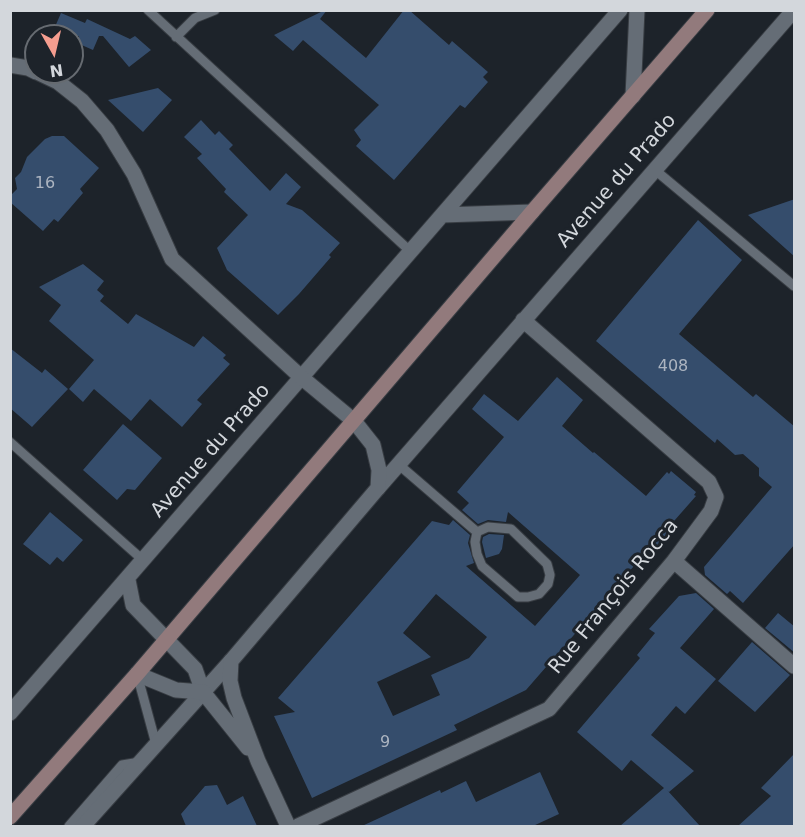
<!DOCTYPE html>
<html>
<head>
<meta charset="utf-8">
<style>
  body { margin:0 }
  #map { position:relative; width:805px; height:837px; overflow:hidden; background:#1d232a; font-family:"DejaVu Sans",sans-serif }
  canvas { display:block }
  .frame { position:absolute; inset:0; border:12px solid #d3d7dc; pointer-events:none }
  .north { position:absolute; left:24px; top:24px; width:60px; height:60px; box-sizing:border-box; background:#1d232a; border:2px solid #666b71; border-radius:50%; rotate:172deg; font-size:16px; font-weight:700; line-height:24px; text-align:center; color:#d3d7dc }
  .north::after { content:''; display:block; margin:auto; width:21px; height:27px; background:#f59d8f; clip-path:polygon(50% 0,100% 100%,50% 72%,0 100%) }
</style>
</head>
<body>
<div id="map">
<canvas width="805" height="837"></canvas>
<div class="frame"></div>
<div class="north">N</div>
</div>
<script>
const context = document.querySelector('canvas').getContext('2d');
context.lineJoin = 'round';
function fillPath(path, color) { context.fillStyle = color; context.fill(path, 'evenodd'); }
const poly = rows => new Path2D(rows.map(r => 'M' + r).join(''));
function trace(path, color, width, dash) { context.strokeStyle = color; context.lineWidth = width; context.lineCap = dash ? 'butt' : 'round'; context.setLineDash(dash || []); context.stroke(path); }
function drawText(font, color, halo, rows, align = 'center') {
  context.font = font + ' "DejaVu Sans",sans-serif'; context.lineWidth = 6; context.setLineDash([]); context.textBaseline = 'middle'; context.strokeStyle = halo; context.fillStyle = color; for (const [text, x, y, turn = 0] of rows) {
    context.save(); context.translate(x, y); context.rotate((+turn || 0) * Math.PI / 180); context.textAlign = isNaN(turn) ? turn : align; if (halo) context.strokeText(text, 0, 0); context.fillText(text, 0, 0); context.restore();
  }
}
fillPath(poly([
  [325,10,327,10,320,19,366,58,404,10,409,10,449,45,452,41,488,72,483,77,488,82,465,108,460,105,394,180,356,146,361,140,354,130,379,105,303,40,293,51,274,35],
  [61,13,85,23,87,19,130,39,135,36,151,50,129,67,103,36,99,36,93,50,77,43,79,36,51,36],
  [158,88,172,100,143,132,108,100],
  [201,120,215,135,219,131,233,145,229,149,270,191,286,173,301,187,286,204,302,210,340,243,329,255,331,257,299,294,278,315,227,270,217,248,248,215,224,192,226,189,197,158,202,154,184,137],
  [52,136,64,136,99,168,80,189,83,193,58,222,54,219,43,231,10,202,10,196,17,189,15,178,21,172,27,157,45,139],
  [795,199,795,257,748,215],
  [698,220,742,260,679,334,753,397,756,394,795,427,795,544,743,603,730,591,727,594,705,575,704,567,772,487,759,476,759,468,743,454,735,455,717,439,715,443,596,341],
  [83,264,104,281,97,290,104,296,100,301,128,324,136,314,194,347,203,336,226,355,223,358,230,364,197,400,202,404,182,427,150,399,131,421,94,389,83,402,69,389,94,360,49,321,61,305,39,287],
  [10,348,42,373,45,369,68,389,32,427,10,408],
  [557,377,583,400,562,426,593,453,594,452,646,496,667,472,669,474,671,471,696,492,694,495,696,496,667,529,670,531,650,554,647,551,526,690,454,725,457,730,312,798,274,716,295,712,278,698,432,521,449,525,453,520,470,535,468,543,474,563,466,566,535,626,580,575,508,512,506,522,488,520,478,524,462,510,469,503,457,492,504,437,472,409,484,394,518,421],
  [436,594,487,637,469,658,431,675,440,695,393,716,377,682,431,657,403,633],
  [123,424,162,458,135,490,127,489,117,500,83,470],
  [50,512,83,540,63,562,57,557,50,565,23,544],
  [489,534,504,535,502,549,499,554,486,558,482,542,483,537],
  [696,593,714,609,680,648,716,679,685,714,676,706,651,735,694,771,669,792,667,790,700,826,620,826,664,788,631,760,622,771,577,732,640,658,637,655,655,633,649,629,679,596],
  [778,613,795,627,795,653,765,628],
  [752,642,790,675,755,712,718,681],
  [795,753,795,826,738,826,771,796,761,788],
  [540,772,559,814,533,826,362,826,440,790,441,793,466,781,476,802],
  [217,785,227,805,243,796,257,826,186,826,181,814,205,786]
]), '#354d6c');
const service = poly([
  [148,10,410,251],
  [176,37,195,18,215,10],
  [655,170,794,286],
  [10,442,144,561],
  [398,464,477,532,475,542,477,554,482,566,518,597,528,597,539,594,548,584,550,575,547,564,511,529,488,527,477,532],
  [137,674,156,744],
  [69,826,122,765,140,762]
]);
const minor = poly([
  [633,96,637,10],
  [442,215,532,212],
  [378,488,794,10],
  [674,561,794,666],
  [128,580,133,605,195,669,203,692],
  [10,713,620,10],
  [83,826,231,661],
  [298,826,549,709,674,561,711,511,716,497,709,482,523,320]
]);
const tertiary = poly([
  [10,65,28,68,36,72],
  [37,72,58,82,82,101,107,130,134,174,172,259,301,377,354,421,373,445,379,470,378,488,231,661,230,681,234,698,258,761,288,826],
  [137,674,176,690,203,692,248,748]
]);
const secondary = poly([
  [10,817,137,674,532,212,707,10]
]);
trace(service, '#383d43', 11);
trace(minor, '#383d43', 17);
trace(tertiary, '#383d43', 17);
trace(secondary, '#383d43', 17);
trace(service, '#656d76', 9);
trace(minor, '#656d76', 15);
trace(tertiary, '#656d76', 15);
trace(secondary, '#927a7c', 15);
drawText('16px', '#acb4c0', null, [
  ["16",45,184],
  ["408",673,367],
  ["9",385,743]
]);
drawText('20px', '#d3d7dc', '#1d232a', [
  ["Avenue du Prado",617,181,-49],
  ["Avenue du Prado",211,451,-49],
  ["Rue François Rocca",614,597,-51]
]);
</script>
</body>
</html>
